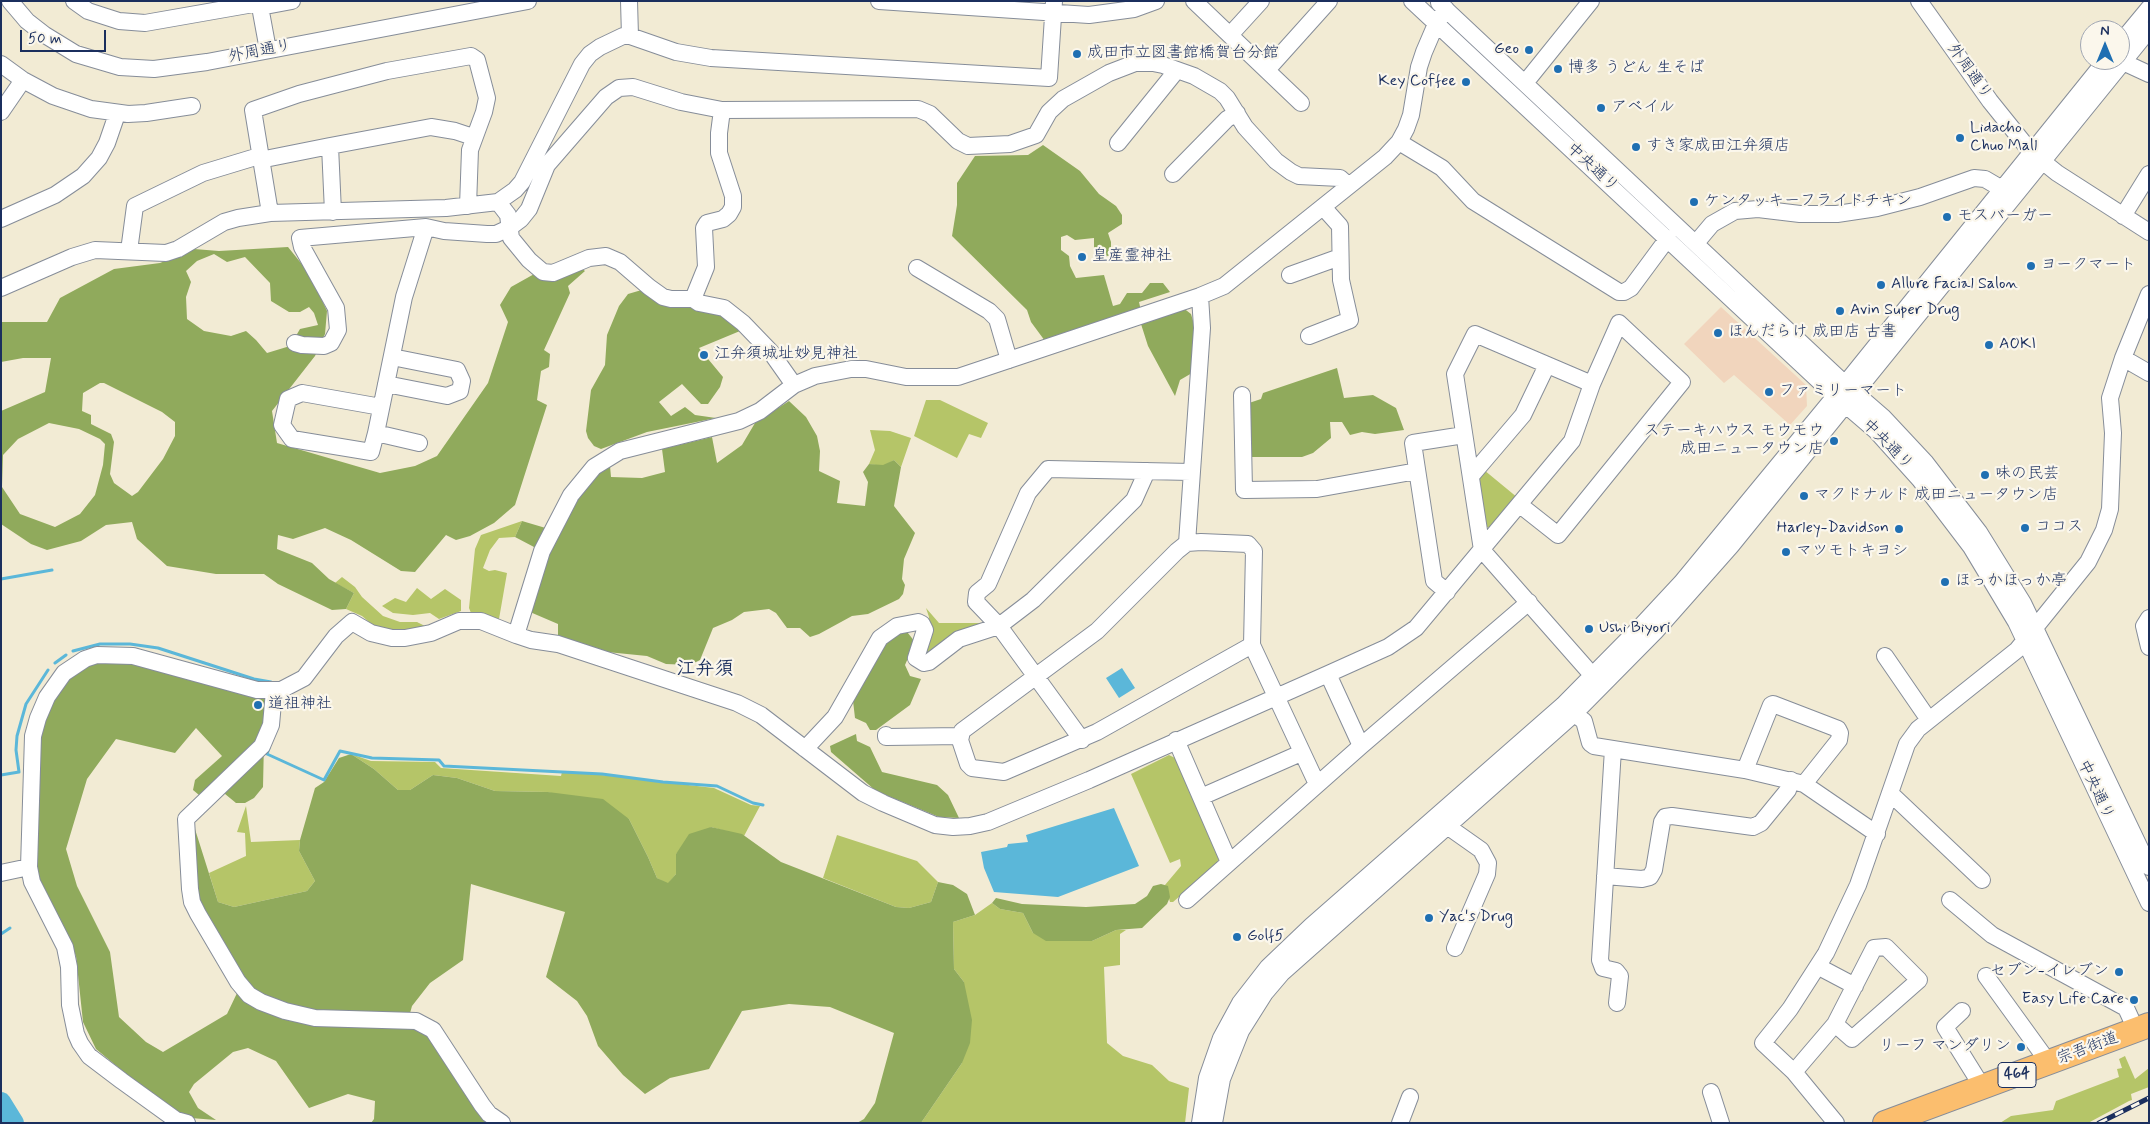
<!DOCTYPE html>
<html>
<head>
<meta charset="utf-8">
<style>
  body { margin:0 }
  #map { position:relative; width:2150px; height:1124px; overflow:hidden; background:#f2ebd4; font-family:Mynerve,sans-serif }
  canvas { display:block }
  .frame { position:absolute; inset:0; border:2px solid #1b2f5e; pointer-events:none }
  .north { position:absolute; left:2080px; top:20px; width:50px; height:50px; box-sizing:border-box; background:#fbf7ec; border:1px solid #a1a7b3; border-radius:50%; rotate:0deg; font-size:14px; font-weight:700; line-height:20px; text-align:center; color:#1b2f5e }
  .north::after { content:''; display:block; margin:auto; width:18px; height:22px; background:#1f6fb2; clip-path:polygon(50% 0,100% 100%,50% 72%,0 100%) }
  .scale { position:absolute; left:20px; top:30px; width:86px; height:22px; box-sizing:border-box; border:2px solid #1b2f5e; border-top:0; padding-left:6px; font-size:15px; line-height:18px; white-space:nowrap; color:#1b2f5e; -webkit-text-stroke:4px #fbf7ec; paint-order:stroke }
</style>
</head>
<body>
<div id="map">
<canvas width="2150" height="1124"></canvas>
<div class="frame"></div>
<div class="north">N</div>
<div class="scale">50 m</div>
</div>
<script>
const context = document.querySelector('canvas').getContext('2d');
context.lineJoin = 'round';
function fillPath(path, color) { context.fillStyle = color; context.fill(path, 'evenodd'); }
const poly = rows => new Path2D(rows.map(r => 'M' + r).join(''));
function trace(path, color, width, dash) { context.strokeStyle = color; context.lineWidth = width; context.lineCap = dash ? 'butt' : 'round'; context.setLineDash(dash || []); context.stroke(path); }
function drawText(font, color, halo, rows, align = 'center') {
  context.font = font + ' Mynerve,"Klee One",sans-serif'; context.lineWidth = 4.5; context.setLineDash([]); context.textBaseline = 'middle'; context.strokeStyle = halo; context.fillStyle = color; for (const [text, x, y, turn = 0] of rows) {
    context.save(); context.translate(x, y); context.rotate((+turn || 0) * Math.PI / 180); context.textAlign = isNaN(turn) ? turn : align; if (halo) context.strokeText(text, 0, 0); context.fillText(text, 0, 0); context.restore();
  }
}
fillPath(poly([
  [1721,307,1806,385,1807,406,1790,425,1734,375,1724,383,1684,344]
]), '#f1d5bd');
fillPath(poly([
  [926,400,940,400,988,423,981,438,969,434,957,458,914,436],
  [870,430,890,431,911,438,901,467,894,460,883,466,869,464,875,450],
  [1484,470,1518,498,1493,528,1487,527,1477,479],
  [522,521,515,537,499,538,490,550,483,568,489,571,495,570,507,573,499,619,471,613,469,608,475,549,481,535],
  [342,577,355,587,362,597,383,616,400,622,417,622,427,627,408,633,376,628,362,616,346,609,354,593,335,583],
  [417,588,431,599,445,589,461,600,461,611,439,619,430,613,413,615,393,613,382,606,395,598,406,602],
  [926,608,939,623,987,623,955,633,923,656,929,629,929,617],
  [351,754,371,761,435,762,441,768,561,776,562,772,602,775,714,788,751,805,760,806,744,836,711,827,676,854,676,874,668,884,657,878,648,857,629,819,548,792,495,791,457,778,433,775,410,790,398,790,374,769],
  [1169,755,1177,759,1219,856,1217,864,1173,902,1170,902,1165,885,1181,866,1180,859,1170,863,1131,774],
  [246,806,251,842,300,840,299,851,315,881,307,891,234,907,218,902,209,873,246,856,245,833,237,832],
  [837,835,917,861,938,882,931,902,909,908,896,907,823,878],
  [992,903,1000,909,1023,913,1033,933,1092,941,1116,930,1126,930,1120,934,1120,965,1104,967,1107,1043,1123,1056,1152,1065,1169,1081,1189,1088,1185,1123,921,1123,962,1063,964,982,954,969,953,922,975,915],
  [2125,1056,2135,1079,2149,1068,2149,1087,2131,1094,2132,1100,2129,1101,2088,1123,2000,1123,2011,1116,2053,1110,2056,1101,2119,1077,2117,1069,2122,1068,2119,1059]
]), '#b5c568');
fillPath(poly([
  [1043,145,1080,171,1099,194,1116,206,1122,215,1122,224,1108,233,1111,242,1111,255,1099,258,1094,247,1094,238,1075,240,1067,235,1061,237,1061,250,1069,256,1070,266,1076,278,1104,275,1113,306,1120,304,1127,293,1142,293,1150,283,1163,283,1170,292,1139,302,1141,311,1045,341,1031,322,1027,310,952,236,957,205,957,183,975,156,1028,155],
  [288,247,309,273,327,311,325,334,315,356,272,411,277,443,380,473,415,466,437,456,488,383,508,322,500,305,511,287,536,273,581,268,585,271,568,286,570,293,544,350,550,354,549,367,541,371,537,400,547,405,515,505,494,523,470,536,456,540,446,535,415,572,401,571,351,540,325,528,293,539,278,535,277,549,312,563,329,579,354,593,346,609,332,610,278,584,264,574,216,574,167,566,137,539,132,522,106,525,81,541,47,550,31,544,1,524,1,411,45,392,51,358,23,358,1,362,1,322,47,322,60,298,114,269,160,263,194,249,219,251],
  [214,254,227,262,245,257,270,283,271,301,289,312,300,312,309,307,314,313,318,325,300,329,290,346,267,353,256,340,246,331,231,336,204,331,187,319,186,297,191,282,186,271,197,261],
  [100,383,104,383,162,412,175,422,175,436,163,459,138,492,132,496,114,483,110,474,114,442,111,434,91,424,91,415,82,411,83,393],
  [49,423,79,429,100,439,105,444,103,465,95,495,80,514,55,527,20,514,2,487,3,455,18,439],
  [645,289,729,314,740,331,699,348,723,377,720,387,708,404,701,404,682,384,659,402,671,416,685,407,695,415,716,418,647,432,601,449,594,446,588,438,586,431,591,390,605,365,607,335,619,306,628,294],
  [1182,307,1191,314,1196,331,1192,373,1180,380,1175,396,1148,346,1141,324],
  [1337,368,1344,398,1373,395,1396,408,1404,430,1375,434,1362,432,1350,435,1342,422,1330,422,1331,438,1313,453,1302,457,1248,457,1249,403,1261,399,1263,393],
  [789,401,806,417,817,436,820,451,819,471,840,481,837,503,865,506,868,482,863,472,869,464,883,465,894,460,901,467,894,506,915,533,904,559,902,579,905,585,903,594,899,599,868,614,852,616,819,634,810,637,800,628,787,628,776,613,769,609,744,612,732,620,713,628,700,660,690,665,666,664,647,656,607,652,558,638,558,624,530,612,545,560,534,547,515,537,522,521,549,529,597,475,610,466,611,477,642,478,665,472,662,449,712,437,717,463,742,445,755,423],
  [904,628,915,642,905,665,910,676,921,679,910,705,876,730,870,730,866,723,855,718,852,692,875,652],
  [131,661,265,696,263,787,254,798,245,803,236,803,219,789,199,795,193,790,195,780,222,756,196,728,175,753,116,739,87,779,66,849,77,886,110,952,119,1017,146,1042,163,1052,227,1014,238,991,197,906,194,826,218,902,234,907,307,891,315,881,299,851,300,840,315,788,324,782,339,758,351,754,374,769,398,790,410,790,433,775,457,778,495,791,548,792,603,799,629,819,648,857,657,878,668,883,676,874,676,854,689,834,711,827,742,834,781,862,896,907,909,908,931,902,938,882,953,885,967,894,975,915,953,922,954,969,964,982,972,1020,970,1043,962,1063,921,1123,857,1123,864,1119,875,1103,894,1033,830,1007,789,1004,742,1011,709,1069,670,1078,645,1094,623,1075,598,1046,587,1016,577,1001,546,977,565,912,471,884,463,960,430,983,412,1006,407,1024,426,1035,456,1069,494,1123,371,1123,374,1119,375,1101,348,1094,309,1108,276,1061,248,1048,233,1052,194,1084,189,1092,198,1108,216,1120,178,1117,96,1049,83,1022,76,956,41,883,35,861,38,741,42,720,61,682,88,664],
  [856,734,857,741,870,747,882,772,937,785,948,795,959,818,939,817,876,791,831,752,830,746],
  [1161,884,1168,886,1170,897,1167,904,1142,928,1116,930,1092,941,1046,941,1033,933,1023,913,1000,909,992,903,996,898,1022,904,1086,907,1135,904,1147,896,1153,886]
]), '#90aa5c');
fillPath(poly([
  [1122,668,1135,688,1119,698,1106,678],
  [1114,808,1139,866,1058,897,994,892,984,868,981,852,1007,847,1008,844,1028,842,1026,835]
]), '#5bb7d9');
trace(poly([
  [1,579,52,570],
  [73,651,100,644,130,644,158,648,254,679,271,682,271,684],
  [55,663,66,655],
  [269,748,267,754,324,780,340,751,372,758,439,760,444,766,602,774,663,782,717,786,753,803,763,805],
  [1,775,19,772,16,750,17,736,26,704,48,670],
  [1,934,10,928]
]), '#5bb7d9', 3);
trace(poly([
  [1,1102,14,1123]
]), '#5bb7d9', 20);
const minor = poly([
  [10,1,27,21,45,35,76,54,120,67,154,69,207,62,528,1],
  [74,1,88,11,119,21,145,23,259,3],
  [259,1,268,50],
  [629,1,630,36],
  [879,1,1089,15,1134,9,1156,1],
  [1194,1,1301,103],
  [1412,1,1834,395,1876,431,1920,480,1971,547,2016,622,2149,903],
  [1919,1,1990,101,2031,152,2057,173,2149,232],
  [1439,3,1845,384,1883,417,1926,463,1979,532,2023,603,2149,867],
  [260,7,292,1],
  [1230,35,1261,1],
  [2120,43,2149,8],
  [2123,62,2149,74],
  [1,64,23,80,53,96,91,109,128,114,146,113,192,106],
  [1267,70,1329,1],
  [1525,83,1591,1],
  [1,112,23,80],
  [1399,142,1442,168,1473,201,1619,292,1624,292,1631,288,1668,238],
  [1118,143,1177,70],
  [260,160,330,146],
  [1173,174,1227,119,1237,113],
  [498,202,508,215,511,238,529,260,543,272,553,273,589,258,606,256,620,262,649,287,663,297,671,299,693,299,699,303,724,308,743,323,770,351,794,385],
  [333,212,330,146,431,127,455,131,473,137],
  [270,213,253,110,299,94,387,71,471,56,477,60,487,98,484,112,470,150,468,206],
  [2123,216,2149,174],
  [1,219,55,195,83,176,99,158,107,143,117,114],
  [1696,243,1712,224,1735,211,1758,209,1800,214,1837,214,1877,208,1920,197,1974,178,1985,179,2002,189],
  [129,251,135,206,203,173,259,156],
  [917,268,989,311,997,319,1009,360],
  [1290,275,1340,257],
  [1,288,72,257,95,250,166,253,178,249,224,222,238,218,270,213,446,208,498,202,515,190,522,182,582,64,590,54,600,47,623,36,630,36,676,52,711,58,1049,78,1054,1],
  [693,299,706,267,704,228,707,223,723,219,729,214,733,207,733,196,719,153,719,133,722,110],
  [1309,336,1350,320,1341,280,1340,226,1323,207],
  [295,343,302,345,324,346,331,343,338,330,336,308,302,247,300,238,426,227],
  [2123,358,2149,373],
  [386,384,447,396,460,391,462,381,457,370,392,357],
  [1592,384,1475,334,1455,374,1482,550,1593,676,1601,683],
  [1242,395,1244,490,1317,489,1417,471],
  [376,433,371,452,292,439,282,425,288,399,302,393,381,407],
  [419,443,376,433,404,297,426,227,444,231,487,234,496,234,509,228,521,219,529,209,547,165,606,97,619,88,633,87,681,102,722,110,918,109,930,114,958,141,968,146,1010,144,1036,135,1049,112,1063,99,1109,73,1135,63,1153,63,1163,65,1194,76,1220,91,1227,98,1245,127,1276,161,1291,172,1299,176,1340,178,1349,186],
  [1471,476,1523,415,1547,365],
  [1187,543,1202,328,1200,296],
  [1447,592,1434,581,1413,443,1464,435],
  [2149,618,2144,626,2149,647],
  [516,635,542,551,571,495,594,467,620,451,739,421,760,411,794,385,815,376,851,369,866,369,906,377,958,377,1200,296,1224,286,1385,157,1399,142,1406,129,1411,115,1419,67,1424,52,1436,24,1446,9],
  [1885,656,1929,720],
  [1328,674,1361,746],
  [274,691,271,725,262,746,186,819,190,889,192,902,198,914,238,982,249,995,261,1002,285,1011,315,1018,416,1021,433,1030,482,1105,489,1114,502,1123],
  [1566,708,1584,721,1590,743,1594,746,1745,770,1804,784,1877,834],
  [886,735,886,737,961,736,962,731,1097,631,1177,551,1187,543,1201,542,1248,544,1254,551,1252,645,1317,784],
  [961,736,960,740,968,764,972,768,1004,772,1097,732,1252,645],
  [1082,740,999,626,976,602,977,593,988,584,1028,493,1048,469,1191,472],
  [1176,740,1229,862],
  [805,749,835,717,880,638,897,626,918,622,922,624,925,630,916,658,924,663,929,662,959,639,999,626,1033,600,1134,500,1147,471],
  [1613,749,1600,960,1603,968,1616,971,1620,976,1617,1003],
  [1745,770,1771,705,1773,704,1838,729,1840,733,1839,740,1804,784],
  [1890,793,1982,880],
  [1201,797,1301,753],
  [1447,826,1481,850,1488,863,1487,874,1455,948],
  [1,873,29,867],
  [1605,876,1642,879,1650,877,1654,870,1662,822,1665,817,1672,816,1753,827,1761,823,1788,790,1791,780],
  [1187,900,1361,746,1529,602],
  [1950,900,1992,935,2126,1008,2136,1030],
  [1819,967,1855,986],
  [1986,976,2049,1063],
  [1962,1011,1945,1027,1983,1088],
  [1794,1072,1835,1024,1874,948,1886,947,1919,980,1852,1039,1835,1024],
  [1711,1092,1721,1123],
  [187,1123,176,1120,122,1081,89,1056,80,1043,76,1034,70,1005,69,967,65,947,32,882,29,867,33,736,38,718,47,697,64,673,85,659,97,655,133,656,257,690,281,690,304,678,336,636,352,622,371,633,392,638,405,638,431,633,459,621,481,621,516,635,531,640,558,644,737,703,761,715,863,793,883,803,935,825,953,827,970,826,988,822,1089,780,1328,674,1388,647,1416,628,1572,441,1592,384,1619,323,1682,382,1558,535,1520,505],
  [1200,1123,1207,1078,1221,1038,1240,1003,1268,967,1311,926,1563,705,1641,626,1681,583,1845,384,2106,60],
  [1214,1123,1222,1079,1241,1031,1265,993,1282,973,1574,714,1655,632,1731,546,2149,30],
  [1400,1123,1410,1097],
  [1836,1123,1794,1072,1763,1043,1790,1009,1826,953,1858,885,1907,744,1918,729,2017,650,2088,562,2104,530,2110,509,2113,433,2110,398,2123,358,2149,294]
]);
const highway = poly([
  [1885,1123,2149,1025]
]);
trace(minor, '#868d99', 18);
trace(highway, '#868d99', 26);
trace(minor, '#fff', 16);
trace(highway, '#fbbe6e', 24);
const rail = poly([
  [2099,1123,2149,1098]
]);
trace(rail, '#1b2f5e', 5);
trace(rail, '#fbf7ec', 3, [9]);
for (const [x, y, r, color] of [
  [1529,50,5,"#1f6fb2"],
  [1077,54,5,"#1f6fb2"],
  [1558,69,5,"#1f6fb2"],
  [1466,82,5,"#1f6fb2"],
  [1601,108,5,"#1f6fb2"],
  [1960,138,5,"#1f6fb2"],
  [1636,147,5,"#1f6fb2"],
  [1694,202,5,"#1f6fb2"],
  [1947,217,5,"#1f6fb2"],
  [1082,257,5,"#1f6fb2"],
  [2031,266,5,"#1f6fb2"],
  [1881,285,5,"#1f6fb2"],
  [1840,311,5,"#1f6fb2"],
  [1718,333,5,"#1f6fb2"],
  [1989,345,5,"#1f6fb2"],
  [704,355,5,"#1f6fb2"],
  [1769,392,5,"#1f6fb2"],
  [1834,441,5,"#1f6fb2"],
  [1985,475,5,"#1f6fb2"],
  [1804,496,5,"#1f6fb2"],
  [2025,528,5,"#1f6fb2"],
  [1899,529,5,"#1f6fb2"],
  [1786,552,5,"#1f6fb2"],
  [1945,582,5,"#1f6fb2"],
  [1589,629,5,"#1f6fb2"],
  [258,705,5,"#1f6fb2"],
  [1429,918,5,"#1f6fb2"],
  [1237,937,5,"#1f6fb2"],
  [2119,972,5,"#1f6fb2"],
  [2134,1000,5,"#1f6fb2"],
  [2021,1047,5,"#1f6fb2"]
]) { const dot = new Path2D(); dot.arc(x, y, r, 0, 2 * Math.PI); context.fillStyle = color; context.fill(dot); trace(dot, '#fbf7ec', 2); }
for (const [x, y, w] of [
  [2017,1075,38]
]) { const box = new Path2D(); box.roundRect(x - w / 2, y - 12.5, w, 25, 4); context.fillStyle = '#fbf7ec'; context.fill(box); trace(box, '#1b2f5e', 1); }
drawText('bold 15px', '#1b2f5e', null, [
  ["464",2017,1075]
]);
drawText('16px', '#1b2f5e', '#fbf7ec', [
  ["Geo",1519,50,"right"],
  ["成田市立図書館橋賀台分館",1087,54],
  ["博多 うどん 生そば",1568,69],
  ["Key Coffee",1456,82,"right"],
  ["アベイル",1611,108],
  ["Lidacho",1970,129],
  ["Chuo Mall",1970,147],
  ["すき家成田江弁須店",1646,147],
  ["ケンタッキーフライドチキン",1704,202],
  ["モスバーガー",1957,217],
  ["皇産霊神社",1092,257],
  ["ヨークマート",2041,266],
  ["Allure Facial Salon",1891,285],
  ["Avin Super Drug",1850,311],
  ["ほんだらけ 成田店 古書",1728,333],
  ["AOKI",1999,345],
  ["江弁須城址妙見神社",714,355],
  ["ファミリーマート",1779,392],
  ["ステーキハウス モウモウ",1824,432,"right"],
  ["成田ニュータウン店",1824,450,"right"],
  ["味の民芸",1995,475],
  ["マクドナルド 成田ニュータウン店",1814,496],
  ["ココス",2035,528],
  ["Harley-Davidson",1889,529,"right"],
  ["マツモトキヨシ",1796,552],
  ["ほっかほっか亭",1955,582],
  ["Ushi Biyori",1599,629],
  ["道祖神社",268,705],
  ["Yac's Drug",1439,918],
  ["Golf5",1247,937],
  ["セブン-イレブン",2109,972,"right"],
  ["Easy Life Care",2124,1000,"right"],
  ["リーフ マンダリン",2011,1047,"right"]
], 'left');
drawText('16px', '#1b2f5e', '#fbf7ec', [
  ["外周通り",260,52,-11],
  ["外周通り",1969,72,54],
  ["中央通り",1592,168,43],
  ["中央通り",1887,445,45],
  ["中央通り",2095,790,65],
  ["宗吾街道",2088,1049,-21]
]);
drawText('bold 19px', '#1b2f5e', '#fbf7ec', [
  ["江弁須",705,670]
]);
</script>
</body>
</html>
